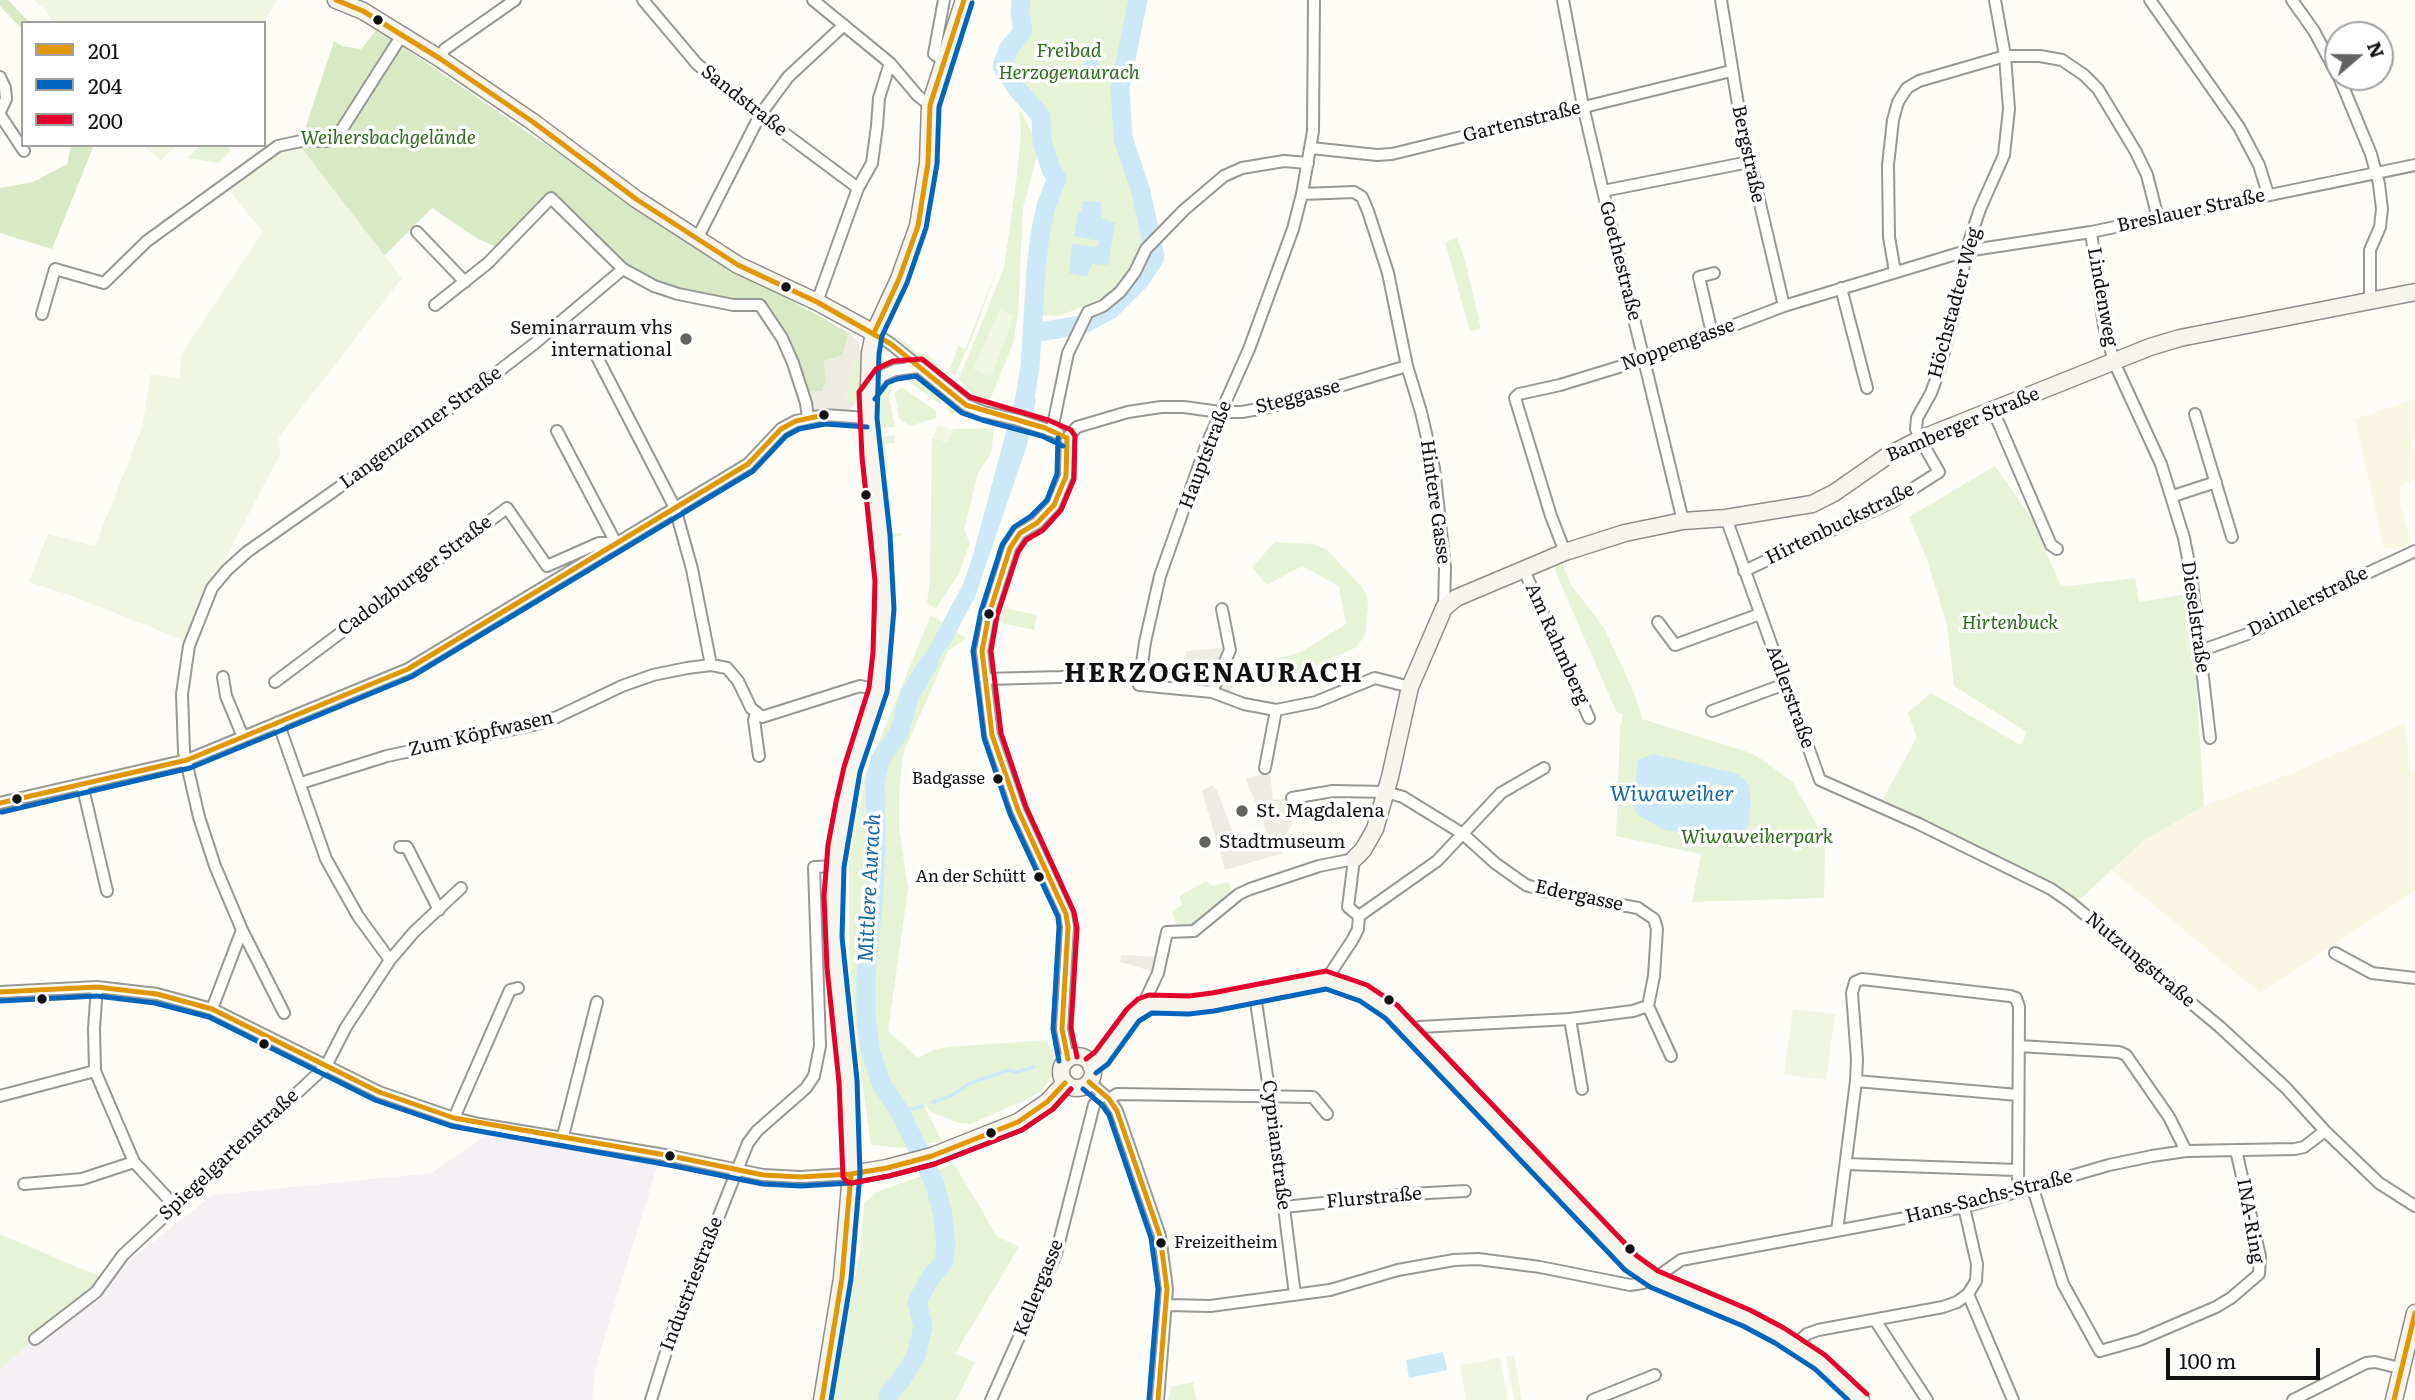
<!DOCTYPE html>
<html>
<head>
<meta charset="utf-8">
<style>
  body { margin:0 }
  #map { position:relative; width:2415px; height:1400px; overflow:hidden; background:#fdfcf7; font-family:Literata,serif }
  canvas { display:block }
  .legend { position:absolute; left:21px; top:21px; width:245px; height:126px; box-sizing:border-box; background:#fff; border:2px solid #a0a0a0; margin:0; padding:9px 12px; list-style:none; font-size:21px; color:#111 }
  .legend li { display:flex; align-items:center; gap:14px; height:35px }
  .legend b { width:35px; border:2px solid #a0a0a0 }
  .north { position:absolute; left:2324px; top:21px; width:70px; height:70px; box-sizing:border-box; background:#fff; border:2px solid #a0a0a0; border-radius:50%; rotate:70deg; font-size:19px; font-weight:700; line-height:28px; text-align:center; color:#111 }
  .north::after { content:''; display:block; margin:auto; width:24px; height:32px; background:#646362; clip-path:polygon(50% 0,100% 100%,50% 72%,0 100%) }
  .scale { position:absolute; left:2166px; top:1348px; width:154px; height:32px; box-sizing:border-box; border:4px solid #111; border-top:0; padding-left:9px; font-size:21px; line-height:24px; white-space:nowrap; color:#111; -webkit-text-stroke:5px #fff; paint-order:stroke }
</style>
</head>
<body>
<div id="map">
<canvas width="2415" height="1400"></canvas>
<ul class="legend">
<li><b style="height:9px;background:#e09702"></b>201</li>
<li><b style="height:9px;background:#0065bd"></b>204</li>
<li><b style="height:9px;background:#e4002b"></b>200</li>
</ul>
<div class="north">N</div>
<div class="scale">100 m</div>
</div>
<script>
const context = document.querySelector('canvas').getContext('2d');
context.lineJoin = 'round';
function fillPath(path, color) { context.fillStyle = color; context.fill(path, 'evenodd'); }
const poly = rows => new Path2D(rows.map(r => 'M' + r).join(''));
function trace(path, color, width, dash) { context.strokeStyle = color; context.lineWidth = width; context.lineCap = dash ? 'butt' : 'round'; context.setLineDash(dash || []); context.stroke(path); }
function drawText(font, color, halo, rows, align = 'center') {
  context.font = font + ' Literata,serif'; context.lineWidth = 7; context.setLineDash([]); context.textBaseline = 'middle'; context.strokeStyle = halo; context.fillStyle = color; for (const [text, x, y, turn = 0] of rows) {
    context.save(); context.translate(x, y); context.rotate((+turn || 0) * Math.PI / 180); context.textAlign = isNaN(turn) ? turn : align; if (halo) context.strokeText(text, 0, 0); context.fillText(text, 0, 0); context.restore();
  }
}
fillPath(poly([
  [494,1129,658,1164,605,1335,595,1372,592,1400,0,1400,0,1369,105,1279,213,1195,432,1173]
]), '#f5f0f3');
fillPath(poly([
  [2415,399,2415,435,2411,441,2415,455,2415,479,2400,486,2400,505,2412,543,2395,549,2384,548,2355,419],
  [2405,723,2411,772,2415,772,2415,891,2260,993,2111,870,2143,841,2204,806,2295,772]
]), '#f9f7e4');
fillPath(poly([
  [1021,0,1138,0,1120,88,1123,138,1141,192,1150,229,1119,286,1107,296,1060,316,1034,315,1036,270,1040,235,1046,206,1057,178,1051,170,1042,141,1041,116,1018,90,1002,66,1009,48,1023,31,1020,12],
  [1019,108,1039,148,1023,208,1018,315,1013,344,989,402,980,401,959,379,1004,268,1017,175,1021,132],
  [201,145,228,145,231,150,219,163,187,158],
  [1457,238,1465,260,1481,329,1470,331,1445,242],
  [1001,259,972,338,955,376,949,371,958,346,965,349],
  [897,336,917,353,927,354,942,369,940,373,937,374,895,337],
  [862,357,859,393,857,400,846,406,847,383,856,359],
  [904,373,915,373,943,397,940,404,903,378],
  [892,375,893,385,889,397,895,427,880,428,878,397,882,383],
  [902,387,936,411,936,418,910,426,899,419,895,393],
  [952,402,965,411,976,415,950,414,947,408],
  [994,428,991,454,978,473,964,530,970,543,959,573,936,609,927,603,930,578,932,438,948,442,953,429],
  [894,435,895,443,885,444,888,473,885,473,882,437],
  [1995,466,2033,520,2061,587,2135,578,2139,602,2186,594,2197,694,2204,806,2143,841,2078,901,1883,799,1917,737,1908,713,1931,693,2021,745,2027,732,1954,686,1947,625,1927,559,1909,517],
  [885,480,888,480,893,533,901,533,901,536,893,537,889,534],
  [1275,542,1312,544,1326,549,1360,585,1367,595,1368,608,1365,634,1357,647,1277,682,1261,675,1259,664,1301,652,1346,624,1339,586,1302,566,1267,585,1252,567],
  [1562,563,1572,586,1604,628,1635,695,1642,719,1754,754,1793,782,1825,840,1824,898,1692,902,1701,854,1616,836,1620,729,1623,715,1616,711,1554,568],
  [1004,608,1037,615,1034,630,1001,623],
  [931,615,966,638,948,651,903,754,899,796,899,827,908,889,888,1031,918,1058,933,1050,947,1047,1047,1040,1054,1057,1052,1076,1041,1091,1025,1100,971,1124,959,1123,931,1112,922,1102,942,1141,903,1148,871,1145,859,1058,849,956,849,864,865,775],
  [1206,881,1211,886,1229,882,1232,894,1197,923,1182,926,1176,924,1172,911,1182,905,1180,896],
  [954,1164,997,1236,1019,1247,955,1354,975,1362,956,1400,831,1400,861,1246,864,1204,877,1192],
  [0,1234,105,1279,0,1369],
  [1193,1382,1196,1400,1168,1400,1171,1386]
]), '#e7f3d7');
fillPath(poly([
  [0,0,8,0,30,23,23,23,23,30,0,6],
  [377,29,694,246,849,333,843,355,824,361,826,381,822,391,801,391,793,363,760,305,678,294,623,269,551,198,502,249,478,239,432,208,380,260,278,146,301,141,334,41,342,46,361,49],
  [71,145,94,145,52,249,0,233,0,188,33,182,67,164]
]), '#d8eac5');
fillPath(poly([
  [34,0,277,0,263,23,54,23,45,10],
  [142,145,177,145,161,160],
  [300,146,402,278,279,437,280,454,219,571,208,587,186,641,75,597,29,582,48,534,95,546,142,428,151,374,180,378,181,355,263,232,228,189,281,149],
  [1000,309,1014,316,991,377,973,369],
  [938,425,952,430,948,442,933,437],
  [1793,1009,1835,1014,1826,1080,1784,1074],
  [1514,1356,1522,1400,1514,1400,1506,1357],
  [1500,1358,1508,1400,1466,1400,1460,1365]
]), '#f0f6e1');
fillPath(poly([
  [849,333,859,343,862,357,856,359,847,383,846,405,857,400,854,406,846,411,815,413,807,391,822,391,826,381,824,361,843,355],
  [1220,648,1230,650,1237,672,1228,698,1182,689,1186,651],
  [1270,772,1273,800,1292,798,1293,823,1281,842,1283,853,1225,870,1202,791,1212,785,1217,791,1237,842,1244,839,1248,848,1254,850,1261,847,1263,842,1270,839,1246,779],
  [1121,955,1163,957,1158,973,1120,962]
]), '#edebe2');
fillPath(poly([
  '1082 67a9 9 0 1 1 18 0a9 9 0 1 1-18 0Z',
  [1083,201,1101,202,1101,218,1115,223,1108,265,1092,264,1087,277,1069,273,1072,244,1097,247,1099,241,1074,236,1078,213,1081,213],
  [1016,395,1036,399,1027,445,975,597,950,644,942,654,925,690,910,684,963,584,971,562],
  [1653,754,1735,773,1743,778,1749,786,1751,804,1748,826,1743,835,1723,841,1662,829,1638,815,1633,805,1638,760],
  [1715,784,1728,787,1730,794,1725,802,1712,802,1710,797,1710,787],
  [1443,1352,1447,1370,1409,1378,1406,1360]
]), '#cde8f7');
trace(poly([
  [933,1102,951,1096,970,1083,1009,1070,1017,1072,1033,1067],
  [900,1112,923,1106]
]), '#cde8f7', 3.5);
trace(poly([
  [1033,333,1082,325,1110,310,1140,280,1155,257,1141,192,1123,138,1120,88,1138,0],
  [1021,422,1030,367,1036,270,1040,235,1046,206,1057,178,1051,170,1042,141,1041,116,1018,90,1002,66,1009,48,1023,31,1020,12,1021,0],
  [888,1400,889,1393,901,1380,916,1356,923,1327,917,1302,930,1278,944,1262,946,1244,942,1211,934,1182,900,1112,882,1085,871,1053,866,1019,866,974,874,894,876,841,875,782,880,760,899,732,910,694,929,663]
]), '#cde8f7', 19);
const street = poly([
  [643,0,697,64,760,115,858,188],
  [813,0,890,63,918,96,930,105],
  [944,0,934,54,944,61],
  [1314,0,1313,131,1302,194,1293,229,1249,349,1206,446,1160,576,1145,642,1139,685,1212,692,1244,704,1276,710,1316,702,1375,678,1410,687],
  [1563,0,1583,106,1603,191,1683,521],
  [1721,0,1741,123,1784,306],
  [2150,0,2239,127,2259,165,2268,194],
  [2292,0,2314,31,2338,76],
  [439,58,445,49,515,0],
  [0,77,5,88,6,99,0,112],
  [2339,77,2371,154,2379,184,2382,209,2380,227,2370,250,2370,300],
  [0,115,24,151],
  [1311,148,1377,155,1392,154,1731,71],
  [1603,191,1749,162],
  [1302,194,1354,192,1362,197,1368,211,1388,273,1407,366,1421,412,1434,468,1445,568,1444,608],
  [417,232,465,282],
  [2091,232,2104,326,2114,362,2161,464,2184,538,2191,574,2210,738],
  [697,239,760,115,788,77,844,25],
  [1895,272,1889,237,1888,165,1893,120,1898,102,1907,88,1919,81,2005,56,2040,56,2062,60,2084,75,2098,89,2136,152,2147,175,2158,218],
  [1841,288,1867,388],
  [817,302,858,188,872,163,877,126,879,98,890,63],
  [435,305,488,263,551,198,623,269,654,286,678,294,733,305,760,305,782,338,793,363,806,403,808,418],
  [42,314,55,269,104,283,147,241,278,146,301,141,328,141,337,137,402,35],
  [874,333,891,344,966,405,984,412,1018,420,1058,433],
  [1712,333,1699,277,1714,273],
  [596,355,675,508,692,569,711,665],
  [870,391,882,376,895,370,919,367],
  [1993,410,2051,545,2057,549],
  [2195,414,2232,537],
  [1052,430,1068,353,1088,312,1103,306,1120,292,1135,272,1146,249,1184,210,1224,176,1242,168,1284,161,1308,163],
  [1067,438,1066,476,1054,505,1037,523,1020,533,1010,548,989,614,982,651,992,735,1018,810,1066,914,1068,927,1062,1029,1068,1059],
  [1067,438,1077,427,1128,412,1161,407,1184,407,1220,412,1242,412,1269,407,1407,366],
  [2173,496,2216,482],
  [1726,518,1820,780,1919,824,2051,889,2071,903,2220,1027,2286,1088,2325,1131,2379,1183,2415,1206],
  [1565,552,1551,516,1515,398,1519,394,1560,385,1645,359,1784,306,1966,251,2091,232,2415,165],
  [1524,570,1589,718],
  [1744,571,1892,502,1939,472,1920,439,1916,429,1917,418,1931,393,1939,371,1959,295,1966,251,1980,209,2004,155,2009,109,2005,56,1995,0],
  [1658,622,1675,645,1760,614],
  [2200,651,2253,632,2346,583,2415,551],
  [223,677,226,696,243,737],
  [985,679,1061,677,1106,672,1140,674],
  [275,682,507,508,547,566,599,543,616,543,557,431],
  [1212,692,1230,650,1222,609],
  [1712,711,1785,684],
  [756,713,754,720,759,756],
  [1265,768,1276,710],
  [301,783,387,756,533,725,557,717,622,686,653,675,687,668,711,665,727,668,738,681,751,708,762,717,860,686,878,690],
  [82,784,107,891],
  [1292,798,1333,791,1386,792,1403,797,1463,834,1495,863,1526,885,1545,891,1638,908,1654,919,1657,929,1654,976,1648,1006,1671,1056],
  [0,803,187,760,408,669,748,464,781,429,796,421,824,415,868,418],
  [400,847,407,847,439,910],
  [1359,916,1437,861,1501,793,1544,768],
  [242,930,284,1013],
  [2335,953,2372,973,2415,978],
  [390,960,414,932,461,888],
  [1326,980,1353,939,1358,929,1359,916],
  [97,987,94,1028,95,1071,134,1162,174,1205],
  [0,992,97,987,157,994,212,1009,379,1092,454,1118,479,1124,671,1156,763,1175,800,1177,851,1174],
  [1255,995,1270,1096,1295,1295],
  [1142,1007,1158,973,1167,932,1194,931,1239,894,1250,889,1319,866,1354,859,1348,907,1359,916],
  [212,1009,242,930,215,866,199,817,184,752,182,694,189,646,212,588,227,570,247,552,435,420,534,344,623,269],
  [1570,1019,1582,1089],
  [1408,1032,1419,1027,1570,1019,1633,1011,1648,1006],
  [2019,1046,2119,1052,2126,1055,2169,1117,2186,1151],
  [1856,1081,2018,1095],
  [1089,1082,1109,1099,1117,1111,1160,1236,1167,1289,1158,1400],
  [0,1096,95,1071],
  [1109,1099,1117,1094,1313,1097,1327,1114],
  [454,1118,510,990,518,988],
  [563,1136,597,1002],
  [1846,1164,2017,1170],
  [24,1184,82,1179,134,1162],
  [2033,1189,2063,1284,2100,1351,2139,1340,2216,1307,2231,1298,2259,1274,2260,1256,2236,1150],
  [1284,1207,1410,1194,1465,1191],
  [1837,1231,1856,1081,1857,1059,1852,993,1855,982,1862,979,2010,996,2016,998,2019,1007,2018,1191],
  [1968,1294,2013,1400],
  [1167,1305,1210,1306,1330,1290,1398,1270,1454,1260,1478,1259,1540,1267,1630,1285,1643,1283,1654,1279,1681,1260,1964,1207,2109,1165,2152,1156,2186,1151,2295,1149,2304,1147,2325,1131],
  [1875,1320,1927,1400],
  [35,1339,96,1292,123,1255,326,1066,346,1027,390,960,358,916,326,859,278,722],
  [1795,1345,1807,1334,1818,1330,1943,1307,1957,1302,1968,1294,1976,1281,1977,1264,1964,1207],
  [651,1400,671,1336,748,1143,757,1131,806,1088,814,1076,820,1046,814,867,835,866],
  [991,1400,1056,1254,1094,1105,1103,1094],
  [1593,1400,1655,1375],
  [2293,1400,2366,1363,2375,1362,2400,1368]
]);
const secondary = poly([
  [336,0,363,11,439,58,533,122,636,199,738,265,817,302,874,333],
  [1354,859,1363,850,1375,829,1390,777,1410,687,1444,608,1456,598,1565,552,1625,533,1683,521,1726,518,1812,504,1834,493,1887,456,1920,439,2150,347,2180,338,2415,292],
  '1061 1072a16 16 0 1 1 32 0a16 16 0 1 1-32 0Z',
  [1091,1066,1101,1058,1133,1015,1142,1007,1151,1004,1189,1005,1213,1002,1326,980,1345,985,1364,993,1391,1011,1442,1067,1631,1263,1654,1279,1747,1318,1779,1335,1820,1362,1861,1400],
  [851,1174,887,1168,932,1156,1018,1122,1047,1102,1065,1083],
  [822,1400,842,1278,851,1174,848,1081,833,937,835,866,837,846,852,770,878,690,885,608,881,536,868,418,870,353,874,333,899,279,918,226,928,163,930,105,964,0],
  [2394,1400,2415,1313]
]);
trace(street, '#979795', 14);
trace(secondary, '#8e8d8b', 19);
trace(street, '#fffffe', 10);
trace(secondary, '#f6f4eb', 16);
trace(poly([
  [336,0,363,11,439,58,533,122,636,199,738,265,817,302,891,344,966,405,1045,428,1067,438],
  [874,333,899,279,918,226,928,163,930,105,964,0],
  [1067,438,1066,476,1054,505,1037,523,1020,533,1010,548,989,614,982,651,992,735,1018,810,1066,914,1068,927,1062,1029,1068,1059],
  [0,803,187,760,408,669,748,464,781,429,796,421,824,415],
  [0,992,97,987,157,994,212,1009,379,1092,454,1118,671,1156,763,1175,800,1177,851,1174,887,1168,932,1156,1018,1122,1047,1102,1065,1083],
  [1089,1082,1109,1099,1117,1111,1160,1236,1167,1289,1158,1400],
  [822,1400,842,1278,851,1174],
  [2394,1400,2415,1313]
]), '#e09702', 5);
trace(poly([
  [875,399,887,383,897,379,916,376,962,413,982,420,1042,436,1063,446],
  [1058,438,1057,474,1047,500,1031,516,1014,527,1002,545,981,611,973,651,984,738,1010,814,1058,917,1059,927,1053,1029,1059,1061],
  [2,812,190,768,411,677,753,471,786,436,799,429,825,424,867,427],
  [0,1001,97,996,155,1003,209,1017,375,1100,451,1126,669,1165,763,1184,801,1186,852,1183,889,1176,934,1164,1022,1130,1053,1109,1071,1089],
  [1096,1073,1108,1064,1139,1021,1152,1013,1189,1014,1214,1011,1326,989,1360,1001,1385,1018,1625,1270,1650,1287,1743,1326,1775,1343,1815,1369,1848,1400],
  [1083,1089,1102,1105,1109,1115,1151,1238,1158,1289,1149,1399],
  [831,1400,851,1279,860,1174,857,1080,842,937,844,867,860,772,887,692,894,609,890,535,877,418,879,354,882,336,907,283,926,228,937,164,939,107,972,3]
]), '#0065bd', 5);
trace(poly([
  [1086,1059,1095,1052,1127,1009,1138,999,1149,995,1189,996,1212,993,1326,971,1367,985,1397,1005,1637,1256,1658,1271,1750,1310,1784,1328,1825,1355,1867,1394],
  [1071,1089,1053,1109,1022,1130,935,1164,889,1176,852,1183,847,1182,843,1177,839,1082,827,968,824,896,828,845,836,802,844,767,869,688,873,652,875,581,862,457,859,392,876,369,893,361,922,359,970,397,1048,420,1071,430,1075,436,1074,479,1061,510,1043,530,1026,540,1018,552,997,616,991,651,1001,733,1026,807,1074,912,1077,928,1071,1028,1077,1057]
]), '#e4002b', 5);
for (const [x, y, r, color] of [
  [378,20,6,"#111"],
  [786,287,6,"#111"],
  [686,339,7,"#646362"],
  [824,415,6,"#111"],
  [866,495,6,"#111"],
  [989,614,6,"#111"],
  [998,779,6,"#111"],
  [17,799,6,"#111"],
  [1242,811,7,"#646362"],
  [1205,842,7,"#646362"],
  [1039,877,6,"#111"],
  [42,999,6,"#111"],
  [1389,1000,6,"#111"],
  [264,1044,6,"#111"],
  [991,1133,6,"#111"],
  [670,1156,6,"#111"],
  [1161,1243,6,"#111"],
  [1630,1249,6,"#111"]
]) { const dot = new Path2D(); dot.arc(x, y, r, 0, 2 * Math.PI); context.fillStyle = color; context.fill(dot); trace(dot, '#fff', 2.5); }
drawText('17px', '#111', '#fff', [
  ["Badgasse",985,779],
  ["An der Schütt",1026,877],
  ["Freizeitheim",1174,1243,"left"]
], 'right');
drawText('italic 19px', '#2f6b1f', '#fff', [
  ["Freibad",1069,51],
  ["Herzogenaurach",1069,73],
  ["Weihersbachgelände",388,138],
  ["Hirtenbuck",2010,623],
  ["Wiwaweiherpark",1757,837]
]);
drawText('19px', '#111', '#fff', [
  ["Sandstraße",744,101,38],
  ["Gartenstraße",1522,122,-14],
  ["Bergstraße",1748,154,78],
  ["Breslauer Straße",2191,211,-12],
  ["Goethestraße",1620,261,76],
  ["Lindenweg",2102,297,80],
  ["Höchstadter Weg",1955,303,-75],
  ["Noppengasse",1678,345,-20],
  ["Steggasse",1298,397,-15],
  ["Bamberger Straße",1963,425,-23],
  ["Langenzenner Straße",421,428,-36],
  ["Hauptstraße",1206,455,-69],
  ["Hintere Gasse",1435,502,82],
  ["Hirtenbuckstraße",1840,524,-26],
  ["Cadolzburger Straße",415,576,-37],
  ["Daimlerstraße",2308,602,-27],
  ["Dieselstraße",2195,617,82],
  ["Am Rahmberg",1557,644,66],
  ["Adlerstraße",1790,697,70],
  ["Zum Köpfwasen",481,734,-13],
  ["Edergasse",1579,896,12],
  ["Nutzungstraße",2140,960,40],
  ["Cyprianstraße",1276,1145,83],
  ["Spiegelgartenstraße",229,1155,-43],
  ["Hans-Sachs-Straße",1989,1197,-14],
  ["Flurstraße",1374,1198,-5],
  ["INA-Ring",2250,1221,80],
  ["Industriestraße",692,1284,-69],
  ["Kellergasse",1039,1288,-68]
]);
drawText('19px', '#111', '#fff', [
  ["Seminarraum vhs",672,328,"right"],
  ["international",672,350,"right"],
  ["St. Magdalena",1256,811],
  ["Stadtmuseum",1219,842]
], 'left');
drawText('italic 21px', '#1768a6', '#fff', [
  ["Wiwaweiher",1672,795],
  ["Mittlere Aurach",870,888,-87]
]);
context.letterSpacing = '2px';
drawText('bold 26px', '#111', '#fff', [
  ["HERZOGENAURACH",1214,674]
]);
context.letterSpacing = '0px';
</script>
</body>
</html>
